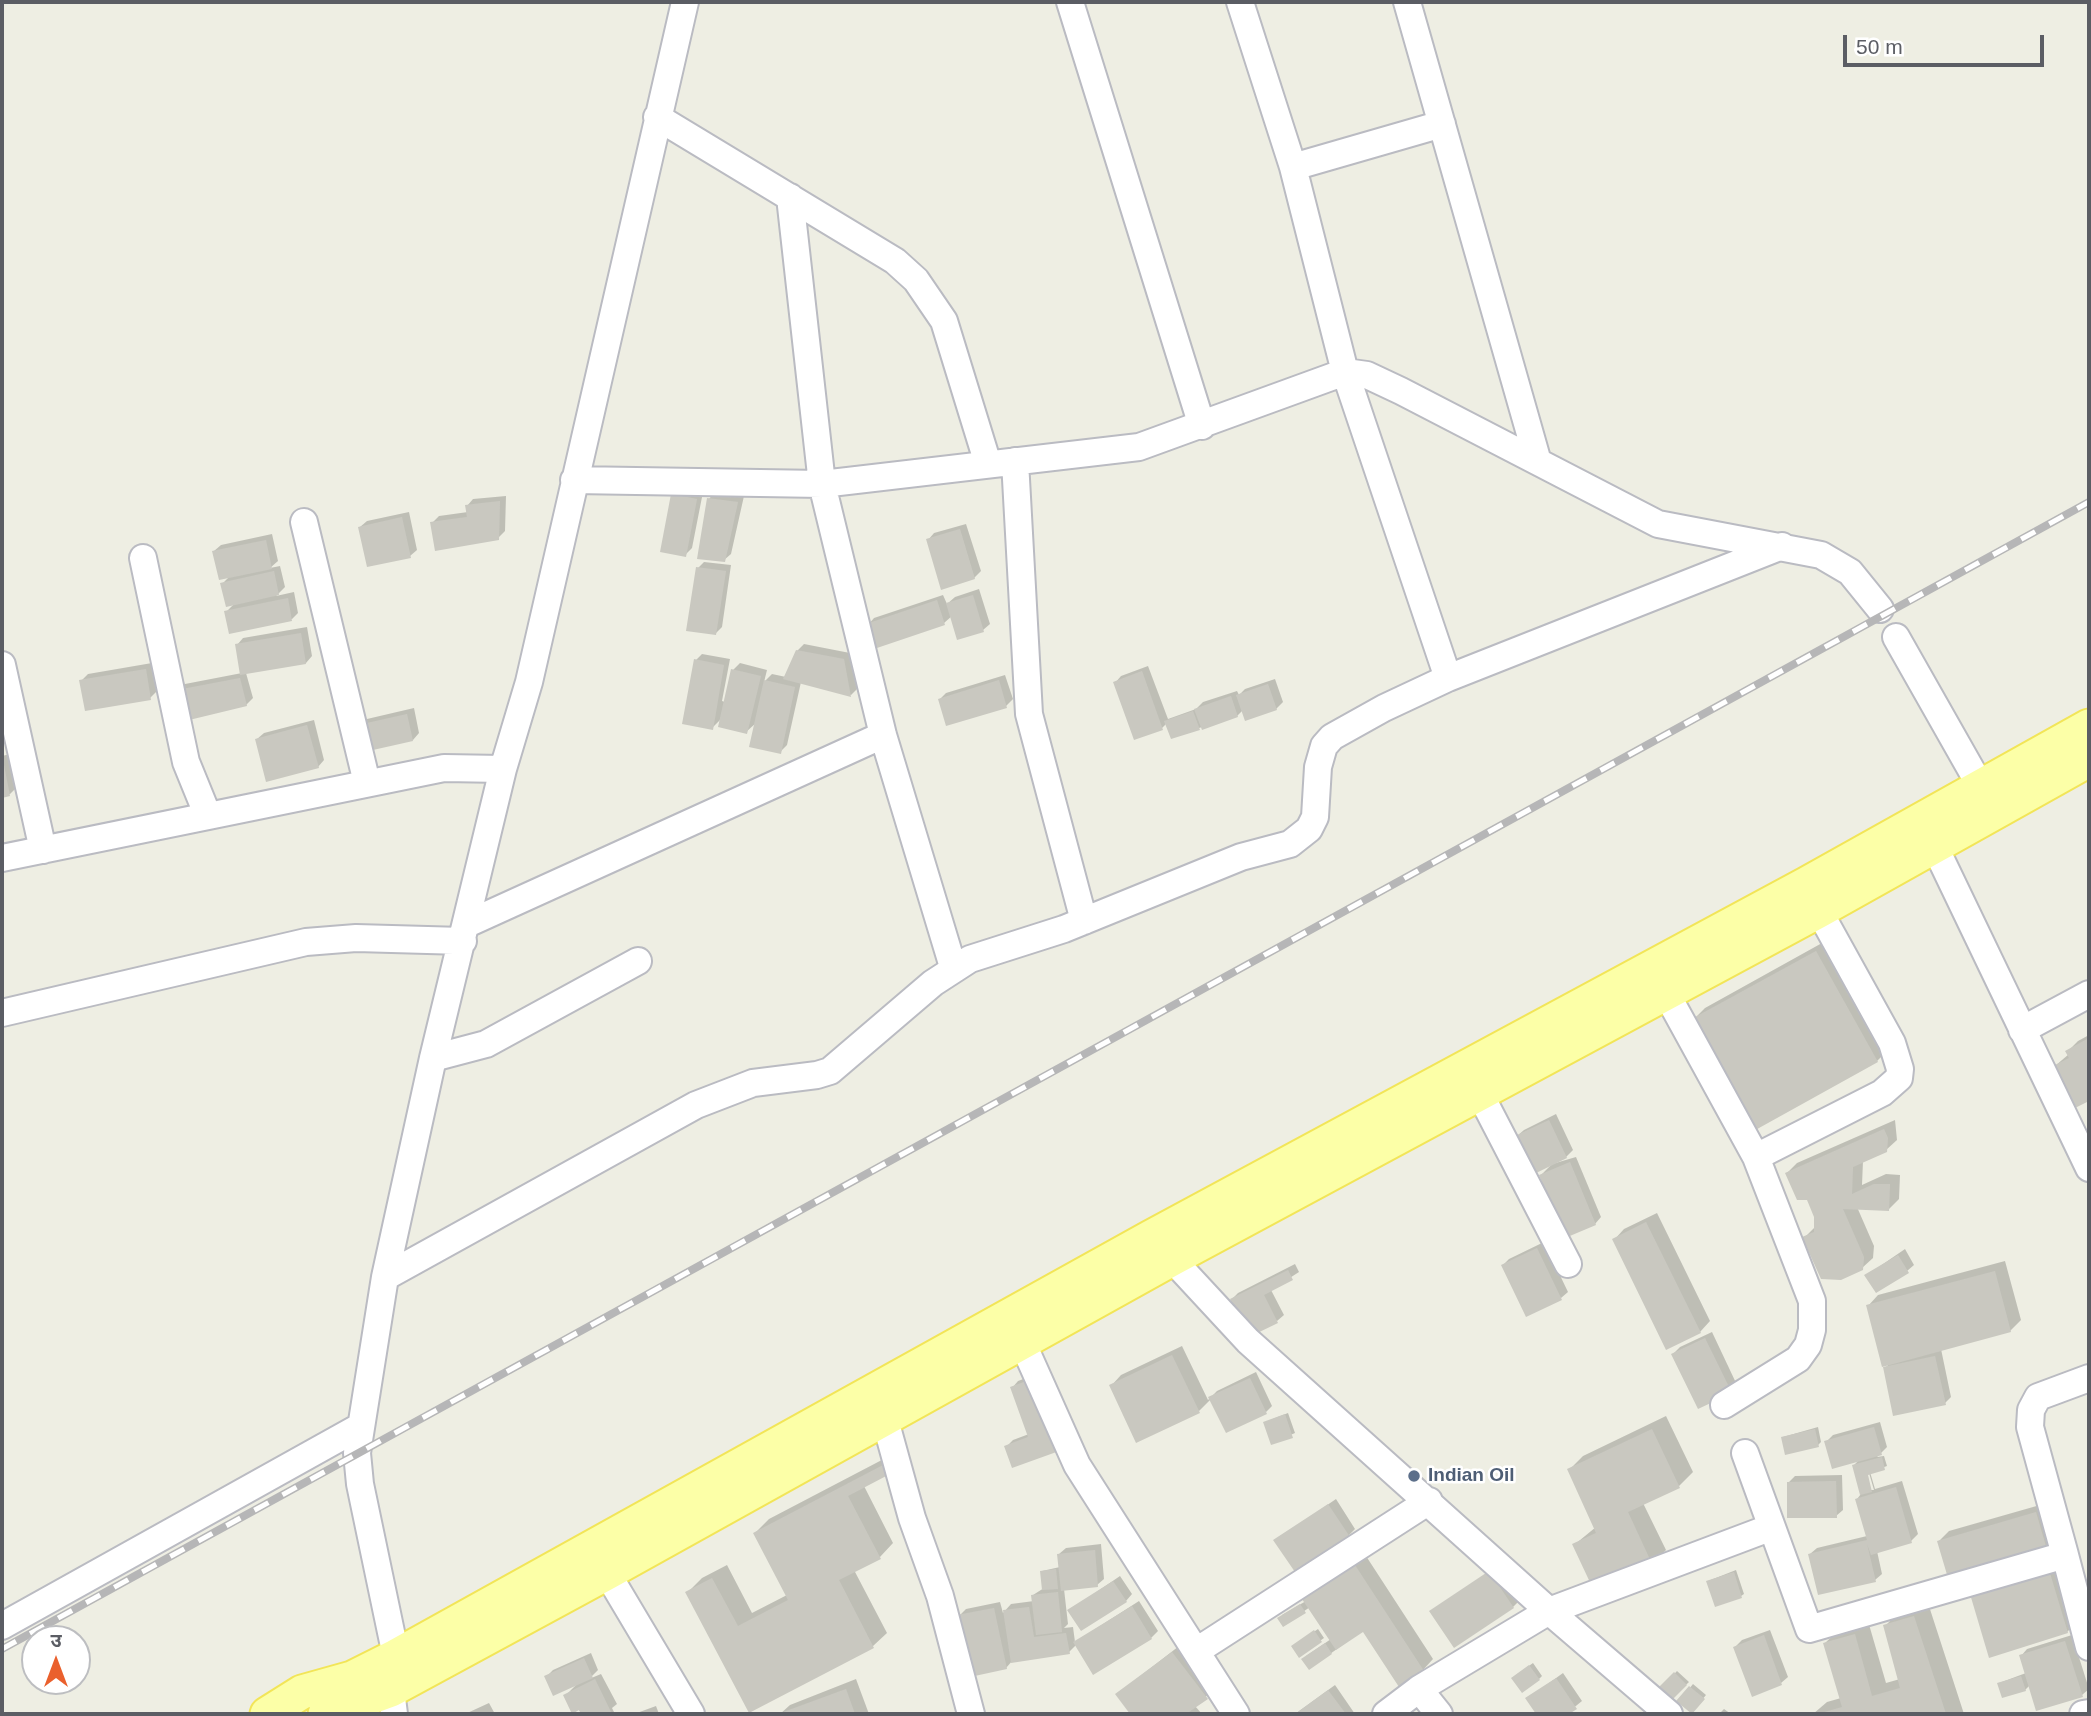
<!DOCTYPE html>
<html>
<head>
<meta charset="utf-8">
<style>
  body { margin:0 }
  #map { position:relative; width:2091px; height:1716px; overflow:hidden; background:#eeeee3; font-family:Arial,"Noto Sans Devanagari",sans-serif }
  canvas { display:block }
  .frame { position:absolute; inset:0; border:4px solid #5b5d64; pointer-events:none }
  .north { position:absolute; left:21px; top:1625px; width:70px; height:70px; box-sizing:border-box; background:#fff; border:2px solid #bdbec1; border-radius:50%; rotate:0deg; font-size:19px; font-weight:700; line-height:28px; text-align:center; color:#5b5d64 }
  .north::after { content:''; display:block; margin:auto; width:24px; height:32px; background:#ea602d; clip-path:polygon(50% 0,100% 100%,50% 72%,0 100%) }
  .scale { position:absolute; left:1843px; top:35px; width:201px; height:32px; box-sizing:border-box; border:4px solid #5b5d64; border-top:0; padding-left:9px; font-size:21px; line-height:24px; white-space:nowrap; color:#5b5d64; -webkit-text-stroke:5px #fff; paint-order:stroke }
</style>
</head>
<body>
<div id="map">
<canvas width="2091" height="1716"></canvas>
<div class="frame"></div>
<div class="north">उ</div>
<div class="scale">50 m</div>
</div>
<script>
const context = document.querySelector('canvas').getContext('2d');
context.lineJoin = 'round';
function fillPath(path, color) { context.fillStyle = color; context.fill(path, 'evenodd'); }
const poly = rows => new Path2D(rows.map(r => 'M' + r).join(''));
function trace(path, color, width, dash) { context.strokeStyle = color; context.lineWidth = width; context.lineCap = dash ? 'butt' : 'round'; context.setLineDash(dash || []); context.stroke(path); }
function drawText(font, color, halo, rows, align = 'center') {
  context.font = font + ' Arial,sans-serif'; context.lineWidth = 5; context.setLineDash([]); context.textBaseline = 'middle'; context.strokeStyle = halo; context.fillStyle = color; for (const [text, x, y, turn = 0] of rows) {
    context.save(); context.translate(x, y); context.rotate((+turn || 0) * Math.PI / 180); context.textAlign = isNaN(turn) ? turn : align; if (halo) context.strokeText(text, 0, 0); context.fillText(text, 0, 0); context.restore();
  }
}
fillPath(poly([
  [703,492,692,548,685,555,673,495],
  [715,492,744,496,731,554,724,560,709,499],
  [506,496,505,531,498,538,432,523,439,516,468,512,467,506,473,499],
  [409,512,417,550,410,556,360,527,367,521],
  [966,524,981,571,974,578,928,540,934,533],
  [272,534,278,561,270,568,280,566,285,587,276,596,294,592,298,613,292,619,226,612,235,603,222,584,230,576,214,551,221,545],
  [704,562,731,565,722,627,716,633,698,568],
  [979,589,990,624,983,630,952,616,944,623,875,646,868,625,874,618,943,595,947,604,955,597],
  [307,627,312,656,306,663,246,673,253,698,246,705,178,691,185,684,242,673,237,645,243,638],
  [804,644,850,653,857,689,851,695,801,682,787,745,780,752,756,723,746,732,722,718,712,728,696,660,702,654,730,659,722,701,725,702,733,670,740,663,767,670,764,682,772,674,786,677,797,651],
  [152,663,157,691,150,698,81,681,88,674],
  [1148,666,1168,719,1196,709,1203,702,1237,691,1239,695,1245,689,1275,679,1283,702,1276,709,1243,710,1237,716,1199,728,1167,723,1162,728,1115,683,1121,676],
  [1005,675,1013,699,1006,706,940,699,946,693],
  [414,708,419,733,413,740,360,725,367,719],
  [314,720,324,760,318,767,257,739,264,733],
  [10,754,16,788,10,794,2,796,2,756],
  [1831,938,1891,1047,1877,1061,1691,1022,1705,1008],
  [2089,1035,2089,1099,2076,1106,2055,1066,2069,1054,2068,1051,2078,1041],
  [1556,1114,1573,1150,1566,1157,1517,1136,1524,1130],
  [1895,1120,1897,1140,1886,1150,1863,1161,1862,1185,1886,1174,1900,1175,1899,1199,1889,1209,1857,1207,1874,1246,1873,1258,1862,1268,1804,1238,1815,1227,1816,1216,1808,1198,1787,1173,1797,1163],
  [1576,1157,1601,1217,1595,1224,1541,1175,1552,1164],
  [1657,1213,1710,1321,1700,1332,1614,1240,1624,1229],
  [1544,1242,1568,1292,1561,1298,1503,1265,1509,1259],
  [1905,1249,1914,1265,1907,1271,1867,1275],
  [2005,1261,2021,1320,2010,1331,1941,1349,1951,1397,1945,1403,1885,1368,1890,1363,1868,1306,1878,1295],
  [1295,1264,1299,1272,1271,1290,1284,1315,1277,1321,1232,1299,1238,1293],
  [1712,1332,1737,1385,1730,1392,1673,1354,1680,1347],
  [1182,1346,1208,1400,1217,1391,1256,1372,1272,1406,1266,1412,1211,1399,1199,1411,1111,1386,1121,1375],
  [1042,1372,1068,1442,1006,1447,1013,1440,1029,1434,1012,1388,1018,1381],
  [1288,1413,1295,1433,1272,1443,1265,1422],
  [1666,1416,1693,1472,1679,1486,1643,1503,1666,1550,1652,1564,1574,1545,1596,1527,1569,1470,1583,1456],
  [1880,1422,1887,1447,1877,1457,1884,1456,1887,1466,1870,1472,1875,1489,1902,1481,1918,1534,1911,1541,1877,1551,1882,1574,1875,1580,1810,1554,1817,1548,1867,1536,1857,1499,1861,1494,1854,1465,1860,1459,1826,1442,1833,1435],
  [1867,1466,1874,1490,1870,1490,1864,1467],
  [1818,1427,1821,1442,1818,1445,1783,1437],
  [899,1451,864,1486,893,1543,880,1557,854,1570,887,1633,873,1646,750,1711,688,1592,702,1578,727,1565,752,1613,787,1595,755,1533,769,1519],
  [1842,1475,1843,1510,1836,1516,1788,1483,1795,1476],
  [1336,1499,1355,1529,1349,1535,1276,1540],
  [2047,1503,2057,1538,2046,1548,1939,1541,1949,1531],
  [1101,1544,1104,1579,1097,1585,1064,1589,1068,1624,1064,1628,1073,1627,1075,1642,1139,1601,1158,1631,1151,1638,1076,1645,1069,1652,1013,1660,1006,1668,959,1616,966,1609,1000,1602,1003,1613,1011,1604,1034,1601,1033,1595,1044,1588,1042,1571,1060,1567,1059,1554,1066,1548],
  [1366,1556,1433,1659,1423,1670,1364,1630,1310,1668,1306,1656,1331,1639,1310,1607,1284,1625,1282,1615,1306,1601,1315,1589],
  [2059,1561,2078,1621,2067,1632,1972,1595],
  [1497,1566,1520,1600,1513,1607,1431,1612],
  [1736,1570,1744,1594,1741,1596,1708,1581],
  [1120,1576,1132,1594,1126,1601,1070,1610],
  [1928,1603,1964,1714,1813,1714,1827,1702,1841,1698,1825,1643,1839,1630,1868,1621,1886,1683,1900,1679,1885,1626,1899,1612],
  [1318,1629,1324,1638,1300,1655,1296,1644],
  [1770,1630,1788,1677,1781,1683,1735,1647,1742,1640],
  [2072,1635,2089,1689,2082,1695,2030,1685,2025,1690,1999,1683,2026,1673,2021,1656,2027,1649],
  [1183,1643,1217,1687,1195,1706,1202,1714,1133,1714,1117,1694],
  [591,1653,598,1670,589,1679,601,1674,617,1704,612,1708,615,1714,583,1714,565,1696,577,1684,546,1677,553,1670],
  [1533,1663,1542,1676,1539,1679,1516,1675],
  [1677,1671,1689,1682,1670,1700,1660,1689],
  [1563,1673,1582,1701,1566,1714,1538,1714,1527,1699],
  [856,1679,869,1714,780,1714,790,1705],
  [1693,1684,1706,1695,1692,1712,1679,1701],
  [1335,1685,1355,1714,1295,1714],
  [489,1703,495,1714,465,1714],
  [656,1706,659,1714,634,1714],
  [1724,1709,1731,1714,1719,1714]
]), '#0003');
fillPath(poly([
  [671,494,697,499,686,557,660,552],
  [707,498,738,502,725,562,697,559],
  [500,501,499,540,435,551,430,522,467,517,465,505],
  [402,517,411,558,367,567,358,527],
  [960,529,975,579,941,590,926,539],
  [266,540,272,569,219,580,212,551],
  [696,567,726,571,716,635,686,631],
  [274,571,279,595,226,607,220,583],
  [973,595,984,632,957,640,946,603],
  [288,598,292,621,229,634,224,611],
  [937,600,945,625,874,649,866,624],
  [301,633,306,664,240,675,235,644],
  [796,650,844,659,851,697,783,679],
  [694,659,724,665,713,730,682,724],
  [146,669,151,700,85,711,79,680],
  [731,669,761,676,747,734,718,727],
  [1142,671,1163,730,1134,740,1113,682],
  [240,678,247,706,185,721,177,690],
  [764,680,795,687,781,754,749,747],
  [999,680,1007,708,946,726,938,699],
  [1268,684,1277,710,1245,721,1236,695],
  [1231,696,1238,717,1202,730,1194,709],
  [1193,711,1200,730,1171,739,1164,721],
  [407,714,413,741,364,752,358,725],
  [307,725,319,768,266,782,255,739],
  [2,755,10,796,2,798],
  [1816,951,1878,1062,1750,1133,1688,1021],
  [2089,1038,2089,1101,2075,1108,2053,1066,2069,1058,2065,1051],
  [1549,1120,1567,1158,1534,1174,1515,1136],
  [1884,1129,1888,1138,1887,1152,1853,1167,1852,1194,1874,1184,1890,1184,1889,1211,1843,1209,1864,1257,1863,1270,1841,1280,1821,1279,1802,1237,1814,1232,1814,1217,1807,1200,1797,1200,1785,1173],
  [1570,1162,1596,1225,1565,1238,1539,1175],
  [1646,1222,1701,1333,1666,1350,1612,1239],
  [1537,1248,1562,1300,1526,1317,1501,1265],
  [1898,1255,1909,1273,1876,1293,1864,1275],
  [1288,1270,1293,1280,1264,1295,1278,1323,1249,1337,1230,1299],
  [1995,1271,2011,1332,1882,1367,1866,1305],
  [1705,1338,1732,1393,1698,1409,1671,1354],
  [1172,1355,1200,1413,1136,1443,1109,1385],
  [1935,1356,1946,1405,1893,1416,1883,1367],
  [1035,1378,1062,1450,1012,1468,1004,1446,1028,1437,1010,1387],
  [1250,1378,1267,1414,1226,1433,1208,1397],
  [1285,1414,1293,1438,1271,1445,1263,1422],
  [1874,1427,1882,1455,1832,1469,1824,1441],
  [1652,1429,1680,1488,1628,1512,1653,1566,1595,1593,1572,1544,1596,1533,1567,1469],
  [1815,1429,1819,1447,1785,1455,1781,1437],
  [1882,1457,1885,1470,1868,1475,1872,1492,1860,1495,1852,1465],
  [885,1464,890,1474,848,1496,881,1559,839,1580,874,1648,749,1713,685,1592,712,1578,738,1626,788,1600,753,1533],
  [1836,1481,1837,1518,1787,1518,1787,1482],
  [1896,1487,1912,1543,1871,1555,1867,1544,1876,1582,1818,1595,1808,1554,1867,1540,1855,1499],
  [1328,1504,1350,1537,1295,1572,1273,1540],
  [2036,1512,2047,1550,1948,1578,1937,1541],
  [1095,1550,1098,1587,1061,1591,1057,1554],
  [1355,1565,1424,1671,1399,1687,1363,1632,1336,1650,1302,1599],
  [1056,1569,1058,1589,1042,1590,1040,1571],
  [2049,1570,2068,1633,1989,1658,1970,1594],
  [1489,1571,1514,1608,1454,1648,1429,1611],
  [1734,1572,1742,1598,1715,1607,1706,1581],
  [1113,1581,1127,1602,1081,1631,1067,1610],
  [1058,1592,1062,1632,1036,1635,1031,1595],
  [1300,1604,1306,1613,1283,1627,1277,1618],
  [1132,1606,1152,1639,1093,1675,1073,1642],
  [1029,1607,1034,1637,1066,1633,1070,1654,1011,1663,1003,1610],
  [994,1608,1007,1669,970,1677,957,1615],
  [1914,1616,1946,1714,1818,1714,1842,1707,1823,1643,1855,1634,1872,1696,1900,1688,1883,1625],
  [1314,1630,1322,1642,1299,1658,1291,1646],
  [1764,1635,1782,1685,1752,1697,1733,1647],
  [2065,1641,2083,1697,2036,1711,2019,1655],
  [1325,1643,1332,1654,1309,1670,1301,1659],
  [1172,1652,1208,1699,1186,1714,1130,1714,1115,1694],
  [584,1658,593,1678,553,1696,544,1676],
  [1529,1665,1540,1680,1522,1693,1511,1678],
  [1674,1672,1687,1685,1670,1702,1657,1689],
  [2021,1676,2026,1691,2002,1698,1997,1683],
  [1556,1678,1577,1709,1569,1714,1536,1714,1525,1698],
  [595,1679,611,1712,581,1714,579,1710,572,1714,563,1695],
  [1689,1686,1705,1699,1692,1714,1676,1701],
  [846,1689,855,1714,778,1714],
  [1328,1690,1346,1714,1295,1714]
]), '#c9c8c0');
const minor = poly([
  [1070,2,1202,426],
  [1240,2,1293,167,1442,124],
  [1407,2,1538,462],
  [657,117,895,261,916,280,944,321,988,464],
  [1293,167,1345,372,1448,678],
  [790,197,822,484,883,735,953,967],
  [1015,461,1029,714,1084,921],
  [574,480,822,484,1139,447,1345,372,1367,375,1401,391,1658,524,1821,555,1850,572,1880,609],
  [304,522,367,783],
  [143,558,186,762,208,816],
  [1896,637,1981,787],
  [2,665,43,850],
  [1934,845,2089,1168],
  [2,858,444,768,503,769],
  [467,924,883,735],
  [1666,993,1756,1157,1812,1301,1812,1330,1808,1345,1798,1359,1724,1405],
  [2,1013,306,942,356,938,463,941],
  [2022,1030,2089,994],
  [433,1058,486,1044,638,961],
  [1480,1094,1568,1264],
  [1756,1157,1882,1093,1899,1078,1900,1069,1892,1043,1819,911],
  [1172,1259,1248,1341,1549,1611,1669,1714],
  [385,1277,696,1105,753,1083,817,1075,830,1071,933,983,970,959,1064,929,1241,857,1290,844,1309,829,1315,817,1318,767,1324,746,1332,737,1384,708,1448,678,1782,546],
  [1023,1344,1077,1465,1236,1714],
  [885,1420,912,1518,940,1596,971,1714],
  [1745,1453,1809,1629,2065,1555,2089,1647],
  [2065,1555,2030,1427,2031,1410,2038,1397,2089,1378],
  [607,1573,691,1714],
  [2,1626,361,1426],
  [1198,1650,1429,1501],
  [396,1656,360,1484,357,1453,385,1277,433,1058,503,769,529,682,685,2],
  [1419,1689,1439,1714],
  [391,1690,394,1714],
  [1386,1714,1419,1689,1549,1611,1772,1527],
  [2083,1714,2089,1713]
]);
const major = poly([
  [267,1714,302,1692,352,1678,396,1656,1151,1237,1806,884,2089,726],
  [325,1714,391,1690,607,1573,1172,1259,1819,911,2089,760]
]);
trace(minor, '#babbc2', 30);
trace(major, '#f2e558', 37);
trace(minor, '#fff', 26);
trace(major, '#fcffa7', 33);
const rail = poly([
  [2,1649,2089,502]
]);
trace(rail, '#b6b6b7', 8);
trace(rail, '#fff', 5, [16]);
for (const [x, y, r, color] of [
  [1414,1476,7,"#5c6f8a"]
]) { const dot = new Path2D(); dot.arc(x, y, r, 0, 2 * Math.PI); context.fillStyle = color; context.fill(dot); trace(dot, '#fff', 2.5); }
drawText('bold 19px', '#4e5e75', '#fff', [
  ["Indian Oil",1428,1476]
], 'left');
</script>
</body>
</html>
